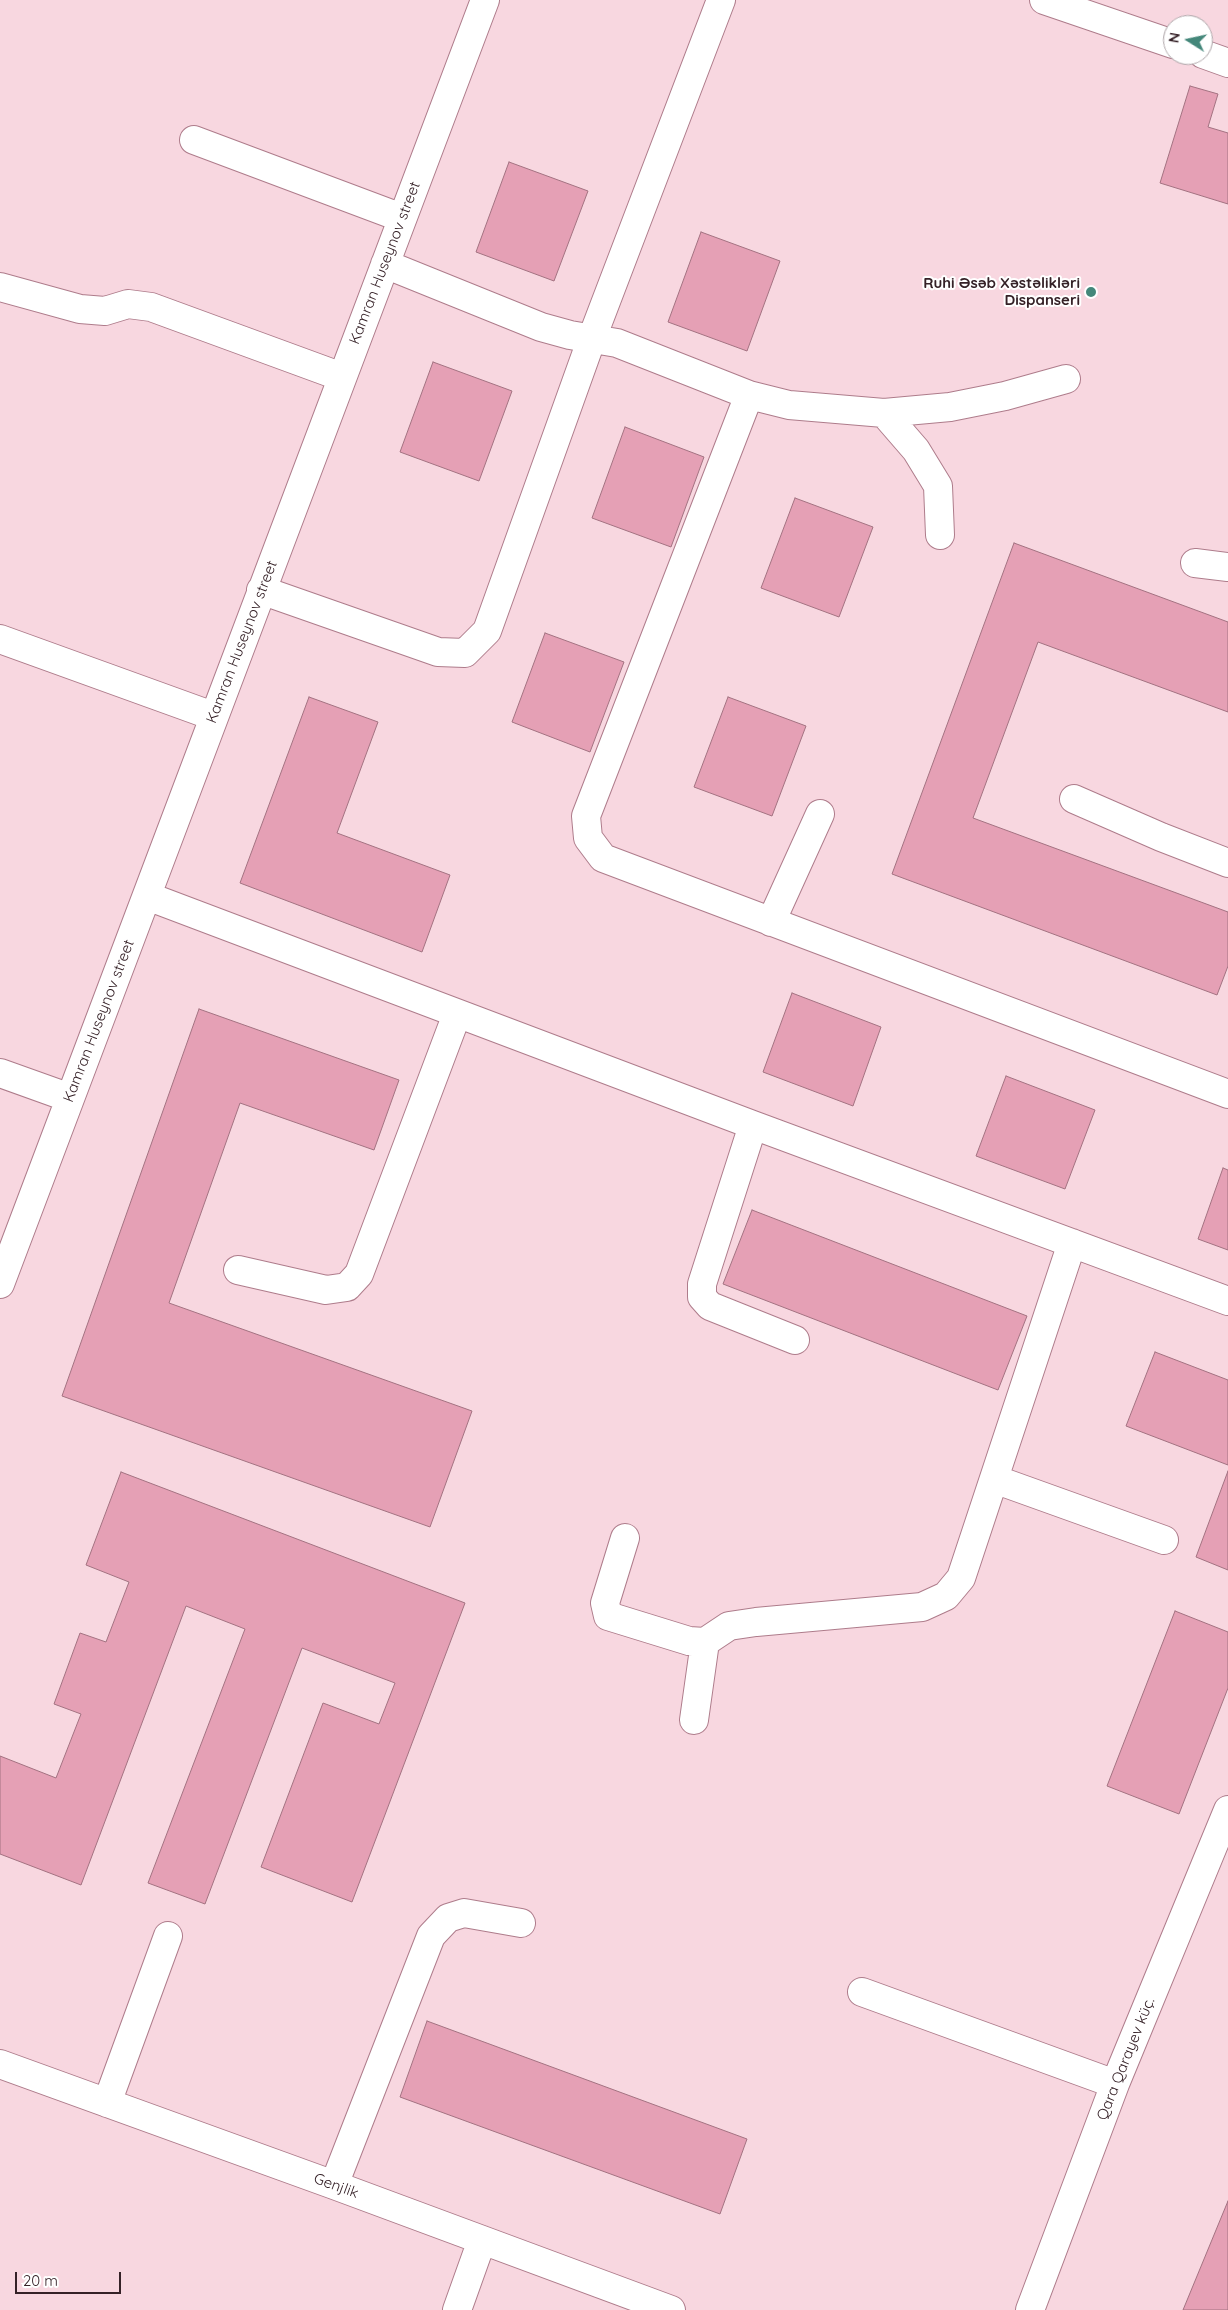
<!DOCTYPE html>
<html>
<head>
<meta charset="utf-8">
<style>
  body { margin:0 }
  #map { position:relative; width:1228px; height:2310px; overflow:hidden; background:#f8d7e0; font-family:Quicksand,sans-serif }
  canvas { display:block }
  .north { position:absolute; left:1163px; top:15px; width:50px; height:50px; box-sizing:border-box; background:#fff; border:1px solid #aea6a9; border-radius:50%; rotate:280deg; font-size:14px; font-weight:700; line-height:20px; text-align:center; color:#352127 }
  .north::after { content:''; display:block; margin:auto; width:18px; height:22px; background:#44877a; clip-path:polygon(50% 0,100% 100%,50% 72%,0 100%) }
  .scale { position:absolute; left:15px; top:2272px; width:106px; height:22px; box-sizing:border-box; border:2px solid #352127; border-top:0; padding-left:6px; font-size:15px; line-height:18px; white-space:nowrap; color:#352127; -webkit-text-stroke:4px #fff; paint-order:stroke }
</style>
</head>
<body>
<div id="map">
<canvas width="1228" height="2310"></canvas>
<div class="north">N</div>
<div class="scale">20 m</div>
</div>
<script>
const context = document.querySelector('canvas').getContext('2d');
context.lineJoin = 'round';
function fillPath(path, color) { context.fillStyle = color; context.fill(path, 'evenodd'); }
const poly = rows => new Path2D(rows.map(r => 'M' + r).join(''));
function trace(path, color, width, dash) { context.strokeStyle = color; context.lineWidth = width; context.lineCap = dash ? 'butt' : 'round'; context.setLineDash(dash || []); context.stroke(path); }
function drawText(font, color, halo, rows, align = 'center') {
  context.font = font + ' Quicksand,sans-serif'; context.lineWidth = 4; context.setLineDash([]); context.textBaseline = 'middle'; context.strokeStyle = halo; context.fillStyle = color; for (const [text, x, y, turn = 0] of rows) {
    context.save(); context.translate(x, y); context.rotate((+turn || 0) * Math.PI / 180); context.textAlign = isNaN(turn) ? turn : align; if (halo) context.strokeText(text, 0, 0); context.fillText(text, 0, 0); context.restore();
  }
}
const building = poly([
  [1190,86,1218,94,1208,127,1228,133,1228,204,1160,183,1190,86],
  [509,162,588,191,554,281,476,252,509,162],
  [701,232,780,261,747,351,668,322,701,232],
  [433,362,512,391,479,481,400,452,433,362],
  [625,427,704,457,671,547,592,518,625,427],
  [795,498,873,527,839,617,761,588,795,498],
  [1014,543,1228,622,1228,712,1038,642,973,818,1228,912,1228,966,1217,995,892,874,1014,543],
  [545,633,624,662,590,752,512,722,545,633],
  [309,697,378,722,337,833,450,875,422,952,240,883,309,697],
  [728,697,806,726,772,816,694,787,728,697],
  [792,993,881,1027,853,1106,763,1072,792,993],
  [199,1009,399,1080,374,1150,240,1103,169,1303,472,1411,430,1527,62,1396,199,1009],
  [1006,1076,1095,1110,1065,1189,976,1156,1006,1076],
  [1223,1168,1228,1170,1228,1250,1198,1239,1223,1168],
  [752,1210,1027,1316,998,1390,723,1284,752,1210],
  [1155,1352,1228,1380,1228,1465,1126,1426,1155,1352],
  [1228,1471,1228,1570,1196,1557,1228,1471],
  [121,1472,465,1603,352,1902,261,1867,323,1703,379,1724,395,1683,302,1648,205,1904,148,1883,245,1629,186,1606,81,1885,0,1854,0,1756,56,1778,81,1714,54,1704,80,1633,106,1642,129,1582,86,1565,121,1472],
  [1175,1611,1228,1632,1228,1688,1179,1814,1107,1786,1175,1611],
  [427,2021,747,2139,720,2214,400,2097,427,2021],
  [1228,2201,1228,2310,1183,2310,1228,2201]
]);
fillPath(building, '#e5a0b5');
trace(building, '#a37281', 1);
const minor = poly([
  [1044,0,1173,44],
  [1203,54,1228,63],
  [194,140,402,218],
  [385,264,541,327,570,335,617,343,749,395,789,405,884,413,950,407,1005,396,1066,379],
  [0,287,80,309,105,311,128,304,151,307,342,377],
  [749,395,586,816,588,838,603,858,1228,1094],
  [884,413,916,450,938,486,940,535],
  [1195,563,1228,567],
  [261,590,438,652,465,653,487,631,592,338,721,0],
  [0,639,213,716],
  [1074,799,1161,837,1228,863],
  [147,896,753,1125,1228,1301],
  [771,922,820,814],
  [0,1073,70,1098],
  [753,1125,702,1284,702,1297,710,1306,795,1340],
  [238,1270,326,1290,347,1287,359,1274,457,1014],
  [0,1284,485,0],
  [994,1479,1164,1540],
  [625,1538,605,1603,608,1616,689,1641,705,1642,729,1626,756,1622,922,1607,946,1596,961,1578,1072,1243],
  [694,1720,705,1642],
  [862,1992,1115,2084],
  [0,2064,334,2185,671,2310],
  [107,2103,168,1936],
  [334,2185,431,1936,448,1918,464,1913,521,1923],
  [457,2310,482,2240],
  [1030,2310,1115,2084,1228,1810]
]);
trace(minor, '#ae7c8b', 30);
trace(minor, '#fff', 28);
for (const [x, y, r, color] of [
  [1091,292,6,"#44877a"]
]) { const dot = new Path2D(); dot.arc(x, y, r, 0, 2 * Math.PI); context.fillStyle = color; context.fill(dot); trace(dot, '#fff', 2); }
drawText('15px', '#352127', '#fff', [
  ["Kamran Huseynov street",385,263,-69],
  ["Kamran Huseynov street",242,642,-69],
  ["Kamran Huseynov street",99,1021,-69],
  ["Qara Qarayev küç.",1126,2059,-68],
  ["Genjlik",336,2186,20]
]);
drawText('bold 15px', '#352127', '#fff', [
  ["Ruhi Əsəb Xəstəlikləri",1080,283],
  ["Dispanseri",1080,300]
], 'right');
</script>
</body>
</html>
